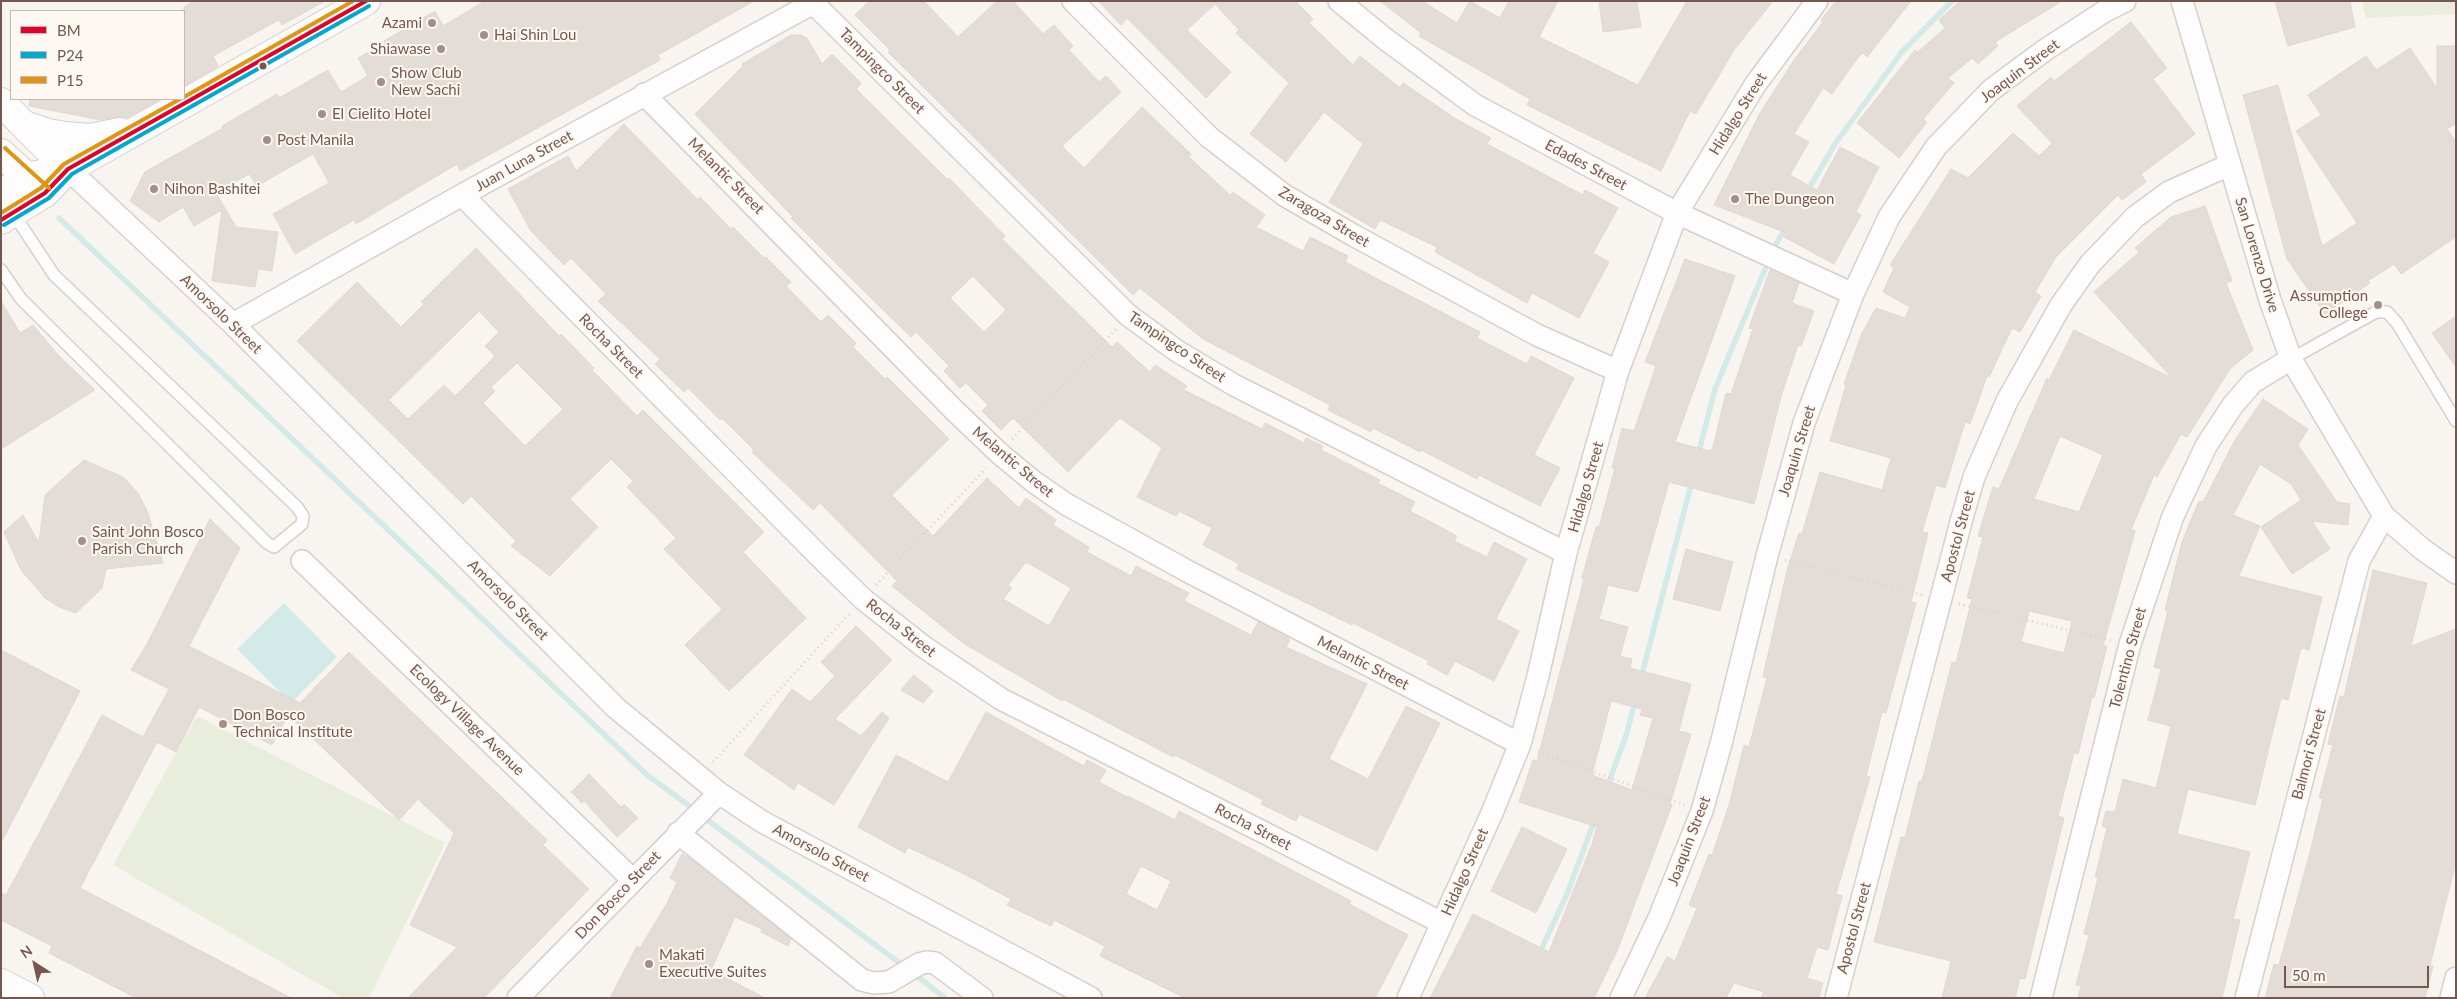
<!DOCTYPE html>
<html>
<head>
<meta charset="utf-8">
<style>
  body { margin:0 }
  #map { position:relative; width:2457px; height:999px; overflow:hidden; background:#f8f4f0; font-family:Lato,sans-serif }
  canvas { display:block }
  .frame { position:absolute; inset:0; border:2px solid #765750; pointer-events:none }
  .legend { position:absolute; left:10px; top:10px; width:175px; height:90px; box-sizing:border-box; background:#fef8f3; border:1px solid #c8b8b2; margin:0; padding:6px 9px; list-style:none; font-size:15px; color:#765750 }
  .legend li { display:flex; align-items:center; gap:10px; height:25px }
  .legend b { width:25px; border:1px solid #c8b8b2 }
  .north { position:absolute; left:10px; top:939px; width:50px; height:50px; -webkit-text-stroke:4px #fef8f3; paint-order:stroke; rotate:325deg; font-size:14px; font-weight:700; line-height:20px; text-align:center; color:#765750 }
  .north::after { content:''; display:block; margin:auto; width:18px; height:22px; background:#765750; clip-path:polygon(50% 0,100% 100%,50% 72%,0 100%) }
  .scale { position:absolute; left:2284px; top:966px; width:145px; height:22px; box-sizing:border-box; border:2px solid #765750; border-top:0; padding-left:6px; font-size:15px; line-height:18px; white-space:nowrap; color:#765750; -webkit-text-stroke:4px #fef8f3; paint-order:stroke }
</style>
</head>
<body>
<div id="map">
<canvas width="2457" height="999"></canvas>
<div class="frame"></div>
<ul class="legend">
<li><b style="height:6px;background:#e4002b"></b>BM</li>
<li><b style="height:6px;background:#00a9ce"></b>P24</li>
<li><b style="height:6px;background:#dd9610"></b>P15</li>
</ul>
<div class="north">N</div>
<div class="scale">50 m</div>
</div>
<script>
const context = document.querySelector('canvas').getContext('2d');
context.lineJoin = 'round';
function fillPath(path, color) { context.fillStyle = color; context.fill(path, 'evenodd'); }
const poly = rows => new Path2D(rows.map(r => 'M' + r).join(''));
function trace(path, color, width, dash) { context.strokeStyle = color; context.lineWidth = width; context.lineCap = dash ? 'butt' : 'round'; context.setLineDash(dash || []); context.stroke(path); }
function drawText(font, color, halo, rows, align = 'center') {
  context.font = font + ' Lato,sans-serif'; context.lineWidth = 4; context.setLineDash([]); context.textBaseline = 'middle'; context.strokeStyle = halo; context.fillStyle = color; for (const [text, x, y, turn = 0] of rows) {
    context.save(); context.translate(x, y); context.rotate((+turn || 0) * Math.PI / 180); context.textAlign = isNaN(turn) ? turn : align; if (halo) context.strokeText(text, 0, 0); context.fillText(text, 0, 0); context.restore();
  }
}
fillPath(poly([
  [2362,1,2456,1,2456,14,2366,18],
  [197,716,445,843,369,998,343,998,113,865]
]), '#e9eedc');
fillPath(poly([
  [284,603,337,657,291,703,237,649]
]), '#d2eae8');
trace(poly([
  [1807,192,1835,144,1901,53,1952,1],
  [59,218,647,775,695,810],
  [1774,247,1787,226],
  [1698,455,1715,389,1765,269],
  [1641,678,1692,481],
  [1607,787,1627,733,1635,701],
  [702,816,905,967],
  [1539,954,1567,894,1595,819],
  [913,973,945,998]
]), '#d2eae8', 5.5);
const building = poly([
  [194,1,325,1,282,25,279,20,213,56,218,66,184,86,184,7,194,1],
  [485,1,754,1,658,55,660,60,460,171,457,164,356,224,354,220,295,254,273,214,329,183,313,154,257,186,249,174,216,193,236,227,278,232,272,271,258,269,255,287,212,281,222,210,194,226,183,207,159,222,130,201,145,172,223,128,222,126,277,94,279,98,328,70,341,92,368,76,358,58,385,43,384,41,435,11,443,26,485,1],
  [869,1,924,1,958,37,997,1,1013,1,1043,34,1054,25,1073,46,1069,50,1099,82,1106,76,1121,92,1062,146,1084,168,1142,107,1191,154,1189,157,1230,195,1233,192,1265,215,1256,227,1303,251,1310,237,1348,256,1345,262,1480,332,1477,338,1527,364,1531,356,1574,378,1534,455,1560,468,1540,506,1479,475,1477,479,1421,450,1420,452,1373,428,1371,432,1328,410,1330,405,1203,339,1140,288,1133,295,888,52,890,50,855,15,869,1],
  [1098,1,1295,1,1313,19,1309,23,1353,65,1360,56,1400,88,1403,83,1456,119,1491,138,1487,144,1583,195,1585,190,1618,208,1593,253,1609,262,1579,318,1532,293,1527,303,1435,252,1437,247,1380,220,1375,229,1329,202,1363,144,1324,112,1286,162,1250,134,1289,83,1236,33,1239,30,1215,4,1187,30,1231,72,1206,98,1127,18,1121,25,1098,1],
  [1380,1,1422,1,1457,23,1470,1,1500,18,1509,1,1558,1,1539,37,1638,85,1687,1,1773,1,1734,50,1696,114,1690,111,1661,171,1527,105,1530,99,1419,36,1421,33,1380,1],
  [1599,1,1637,1,1641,27,1603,32,1599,1],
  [1836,1,1911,1,1867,57,1863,53,1860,55,1832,94,1823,88,1794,134,1809,142,1790,175,1817,190,1840,147,1879,167,1856,212,1861,215,1834,264,1784,237,1787,233,1714,205,1760,113,1794,60,1823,22,1821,20,1836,1],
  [1960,1,2062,1,1995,42,1998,46,1978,64,1972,58,1948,78,1954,83,1923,119,1927,122,1899,158,1857,123,1915,50,1918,52,1945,28,1939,20,1960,1],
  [2275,1,2350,1,2355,27,2288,46,2275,1],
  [2131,22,2167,68,2153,79,2195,134,2141,174,2146,182,2122,200,2118,195,2056,257,2035,292,2041,296,2020,332,2012,328,1989,377,1987,376,1970,424,1965,422,1945,488,1936,485,1922,532,1928,533,1911,602,1916,603,1886,713,1882,712,1866,776,1870,777,1836,894,1842,896,1828,950,1817,947,1807,978,1823,983,1819,998,1761,998,1764,992,1734,983,1726,998,1645,998,1667,957,1675,961,1697,908,1689,905,1709,854,1712,855,1729,805,1744,745,1749,747,1767,678,1763,677,1787,570,1799,533,1802,534,1820,472,1882,490,1891,458,1830,441,1846,385,1844,384,1862,333,1876,308,1905,318,1910,307,1883,292,1894,268,1890,265,1951,169,1968,178,2013,133,2039,156,2052,143,2017,106,2051,77,2054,81,2131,22],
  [791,35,801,35,807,38,822,64,832,54,861,83,856,89,948,180,949,178,1005,236,1002,239,1112,347,1117,342,1150,372,1155,365,1187,386,1184,390,1262,429,1265,423,1304,443,1306,438,1323,446,1321,450,1380,480,1378,483,1415,502,1410,511,1457,536,1454,541,1487,557,1494,542,1527,559,1496,619,1519,631,1494,681,1455,661,1447,675,1427,664,1429,661,1353,623,1352,625,1236,569,1239,564,1203,545,1212,528,1179,511,1176,516,1137,497,1162,448,1120,418,1068,472,1013,418,1001,430,982,411,988,405,966,383,960,388,944,371,949,366,916,332,911,337,880,307,791,218,793,217,695,114,743,66,742,64,791,35],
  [973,276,1006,310,984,332,950,298,973,276],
  [2437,46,2456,46,2456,123,2447,129,2456,142,2456,237,2401,274,2394,264,2368,281,2370,283,2325,314,2287,259,2243,95,2278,85,2322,246,2357,223,2296,131,2321,115,2308,95,2366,56,2376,70,2410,48,2437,88,2437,46],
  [30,99,161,99,126,118,117,117,101,120,29,106,30,99],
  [624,124,698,200,700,197,731,229,733,227,764,258,766,257,791,282,786,286,821,322,828,315,856,343,853,347,885,379,887,377,949,439,892,495,933,536,987,478,1019,508,1026,498,1056,520,1053,525,1089,547,1087,552,1131,576,1136,566,1189,593,1184,601,1251,635,1258,622,1290,639,1286,647,1367,684,1329,759,1368,779,1406,706,1440,723,1377,851,1299,814,1296,821,1261,804,1263,800,1175,755,1173,757,1063,699,1062,701,963,643,892,586,897,581,820,503,813,510,752,452,754,450,722,418,720,420,688,388,684,392,655,364,660,359,598,301,606,294,571,258,564,265,531,231,508,189,568,156,576,171,624,124],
  [1026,562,1071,588,1049,626,1003,599,1012,588,1008,585,1026,562],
  [2205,206,2232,281,2226,283,2253,350,2230,369,2187,437,2181,434,2157,477,2154,475,2131,530,2135,531,2103,646,2107,646,2094,698,2092,697,2078,754,2074,753,2058,816,2064,818,2025,979,2020,978,2015,998,1942,998,1951,961,1874,942,1901,837,1905,838,1919,781,1922,781,1952,662,1956,663,1972,599,1967,598,1983,537,1978,536,1993,487,1999,489,2047,378,2049,380,2074,330,2172,378,2094,292,2139,252,2135,248,2171,217,2205,206],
  [2060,436,2103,455,2079,512,2034,499,2060,436],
  [2029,611,2072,621,2064,653,2021,642,2029,611],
  [476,248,559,336,561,334,594,368,592,370,637,416,643,410,764,532,743,552,806,618,729,691,685,645,722,609,664,549,676,538,627,487,633,481,611,459,570,499,598,527,550,576,511,546,516,541,471,496,463,504,297,341,357,282,401,327,424,304,421,302,476,248],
  [479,311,499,332,485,346,495,356,455,396,444,385,408,419,389,400,479,311],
  [517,363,563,409,525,446,483,403,495,391,491,387,517,363],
  [1685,259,1735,276,1675,442,1710,451,1713,447,1726,393,1731,394,1753,329,1749,328,1770,270,1799,283,1792,303,1814,311,1801,346,1798,345,1781,396,1754,504,1669,482,1638,592,1608,585,1599,619,1628,627,1620,656,1632,659,1630,668,1691,684,1679,731,1691,734,1670,804,1672,805,1617,951,1594,998,1430,998,1473,914,1549,952,1594,839,1593,839,1597,827,1519,802,1533,760,1537,761,1584,579,1582,578,1596,527,1599,527,1615,468,1612,468,1622,428,1634,431,1656,366,1645,362,1685,259],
  [1611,701,1642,709,1640,715,1653,718,1632,790,1592,775,1611,701],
  [1,301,20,333,33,325,59,356,95,390,1,449,1,301],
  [2456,316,2456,367,2432,333,2456,316],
  [2263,399,2308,429,2298,445,2337,502,2350,504,2348,525,2312,521,2330,549,2292,574,2261,527,2301,500,2291,484,2260,464,2233,515,2260,526,2239,576,2322,597,2309,650,2301,648,2288,700,2281,698,2255,805,2188,789,2177,834,2250,852,2233,919,2240,920,2222,998,2078,998,2081,986,2076,985,2089,935,2084,934,2098,878,2095,877,2107,828,2102,826,2106,811,2115,812,2123,779,2156,788,2171,726,2148,720,2161,669,2154,667,2168,611,2165,610,2182,542,2199,501,2203,502,2235,440,2263,399],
  [84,460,123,477,138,493,148,513,163,563,106,569,102,588,76,613,57,606,45,598,21,570,4,532,23,515,39,543,45,495,84,460],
  [210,519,240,548,189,646,300,703,349,652,547,840,543,845,589,889,484,998,408,998,457,947,410,925,454,833,418,799,399,820,288,715,272,745,199,707,176,752,157,742,80,888,291,998,136,998,49,953,52,946,1,920,1,893,6,895,102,715,143,737,169,689,131,670,147,644,210,519],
  [1686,549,1733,562,1720,611,1673,599,1686,549],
  [2373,570,2427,583,2411,646,2456,629,2456,862,2430,965,2433,966,2425,998,2265,998,2274,964,2279,965,2309,856,2323,799,2319,798,2333,745,2328,744,2340,696,2344,697,2373,570],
  [856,626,892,660,835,719,861,736,882,712,889,718,834,805,798,783,794,790,744,755,792,689,810,702,835,676,821,662,856,626],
  [1,650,80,691,1,843,1,650],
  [914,675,933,691,923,703,901,690,914,675],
  [986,712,1084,766,1087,760,1106,770,1099,782,1127,797,1128,796,1175,820,1179,811,1351,901,1349,904,1408,935,1375,998,1185,998,1100,956,1105,946,1054,920,1051,926,1007,905,1011,899,962,873,908,847,905,853,858,827,896,755,948,782,986,712],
  [1141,866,1171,881,1157,910,1126,894,1141,866],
  [589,774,621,807,624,804,638,818,617,837,584,801,582,803,571,792,589,774],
  [1522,827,1567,849,1536,913,1491,891,1522,827],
  [682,854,689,858,791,939,788,946,761,932,762,929,735,917,711,970,765,998,610,998,637,946,640,948,667,903,677,882,670,878,682,854]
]);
fillPath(building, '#e4dcd7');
trace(building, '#e1d6d2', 1);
const lane = poly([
  [1,270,21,299,267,543,274,547,302,524,303,516,297,507,54,275,13,213],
  [2291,359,2376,312,2387,312,2397,323,2456,421]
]);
const street = poly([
  [1073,1,1209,137,1284,195,1353,235,1537,335,1618,371],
  [1339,1,1384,38,1475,105,1677,213,1853,294],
  [2182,1,2270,300,2291,359,2384,516,2422,549,2456,573],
  [813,3,1128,315,1177,351,1234,385,1566,553],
  [644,94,955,411,999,453,1034,482,1066,504,1189,572,1520,744],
  [68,169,233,324,616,708,719,793,761,821,1091,998],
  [462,195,820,557,863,599,924,647,1001,699,1442,923],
  [233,324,462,195,817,1],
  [302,561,633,880],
  [678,833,862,980,874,983,889,982,919,964,927,962,935,963,982,998],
  [518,998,719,793],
  [1408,998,1492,813,1520,744,1538,676,1566,553,1618,371,1677,213,1755,85,1817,1],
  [1621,998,1659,918,1702,811,1722,740,1767,556,1804,423,1853,294,1889,217,1936,147,1991,90,2045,50,2105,11,2125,1],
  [1836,998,1962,518,1974,477,2007,401,2061,305,2090,264,2135,217,2169,192,2229,165],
  [2041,998,2130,644,2173,516,2206,446,2233,405,2253,382,2291,359],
  [2246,998,2359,561,2384,516],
  [2451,998,2456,978]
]);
const secondary = poly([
  [1,102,68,169],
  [24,125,48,133,65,136,90,138,120,132],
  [1,153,39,188],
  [1,194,26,177,68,169],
  [1,220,45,193,68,169,366,1],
  [1,983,30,998]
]);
trace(lane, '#d7cfcc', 14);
trace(street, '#d7cfcc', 24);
trace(secondary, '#d8cfcc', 30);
trace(poly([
  [1012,439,1116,329],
  [1785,560,1922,595],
  [876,585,986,468],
  [1959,604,2111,640],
  [1538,752,1685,805],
  [713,762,849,614]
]), '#dad2d0', 3, [1, 4]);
trace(lane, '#fefdfd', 11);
trace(street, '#fefdfd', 21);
trace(secondary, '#fefdfd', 28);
trace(poly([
  [1,220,45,193,68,169,366,1]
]), '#e4002b', 4);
trace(poly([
  [4,225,49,198,72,174,369,6]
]), '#00a9ce', 4);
trace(poly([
  [184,97,353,1],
  [5,148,49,188],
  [1,213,41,188,64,164,180,99]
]), '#dd9610', 4);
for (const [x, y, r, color] of [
  [432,23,5,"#a48e88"],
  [484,35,5,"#a48e88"],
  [441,49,5,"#a48e88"],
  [263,66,4.5,"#765750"],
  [381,82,5,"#a48e88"],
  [322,114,5,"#a48e88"],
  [267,140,5,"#a48e88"],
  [154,189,5,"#a48e88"],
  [1735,199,5,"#a48e88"],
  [2378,305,5,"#a48e88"],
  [82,541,5,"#a48e88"],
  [223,724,5,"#a48e88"],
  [649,964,5,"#a48e88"]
]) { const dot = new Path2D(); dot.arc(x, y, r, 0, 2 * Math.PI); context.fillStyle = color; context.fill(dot); trace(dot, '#fef8f3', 2); }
drawText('15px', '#765750', '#fef8f3', [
  ["Azami",422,23,"right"],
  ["Hai Shin Lou",494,35],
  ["Shiawase",431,49,"right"],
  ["Show Club",391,73],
  ["New Sachi",391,90],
  ["El Cielito Hotel",332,114],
  ["Post Manila",277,140],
  ["Nihon Bashitei",164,189],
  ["The Dungeon",1745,199],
  ["Assumption",2368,296,"right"],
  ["College",2368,313,"right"],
  ["Saint John Bosco",92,532],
  ["Parish Church",92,549],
  ["Don Bosco",233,715],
  ["Technical Institute",233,732],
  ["Makati",659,955],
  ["Executive Suites",659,972]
], 'left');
drawText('15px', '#765750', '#fef8f3', [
  ["Tampingco Street",882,71,45],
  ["Joaquin Street",2020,71,-37],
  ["Hidalgo Street",1738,114,-58],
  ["Juan Luna Street",524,161,-29],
  ["Edades Street",1586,165,28],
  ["Melantic Street",726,176,45],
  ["Zaragoza Street",1324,217,31],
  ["San Lorenzo Drive",2257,255,73],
  ["Amorsolo Street",221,314,44],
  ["Rocha Street",611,346,45],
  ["Tampingco Street",1177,347,34],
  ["Joaquin Street",1797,451,-73],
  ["Melantic Street",1013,462,40],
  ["Hidalgo Street",1586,487,-74],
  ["Apostol Street",1958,536,-75],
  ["Amorsolo Street",508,600,45],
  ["Rocha Street",901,628,38],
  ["Tolentino Street",2128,658,-75],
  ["Melantic Street",1363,663,27],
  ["Ecology Village Avenue",467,720,44],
  ["Balmori Street",2309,754,-75],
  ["Rocha Street",1253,827,27],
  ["Joaquin Street",1689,841,-69],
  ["Amorsolo Street",821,853,28],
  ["Hidalgo Street",1465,872,-66],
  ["Don Bosco Street",618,895,-46],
  ["Apostol Street",1854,928,-75]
]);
</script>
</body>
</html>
